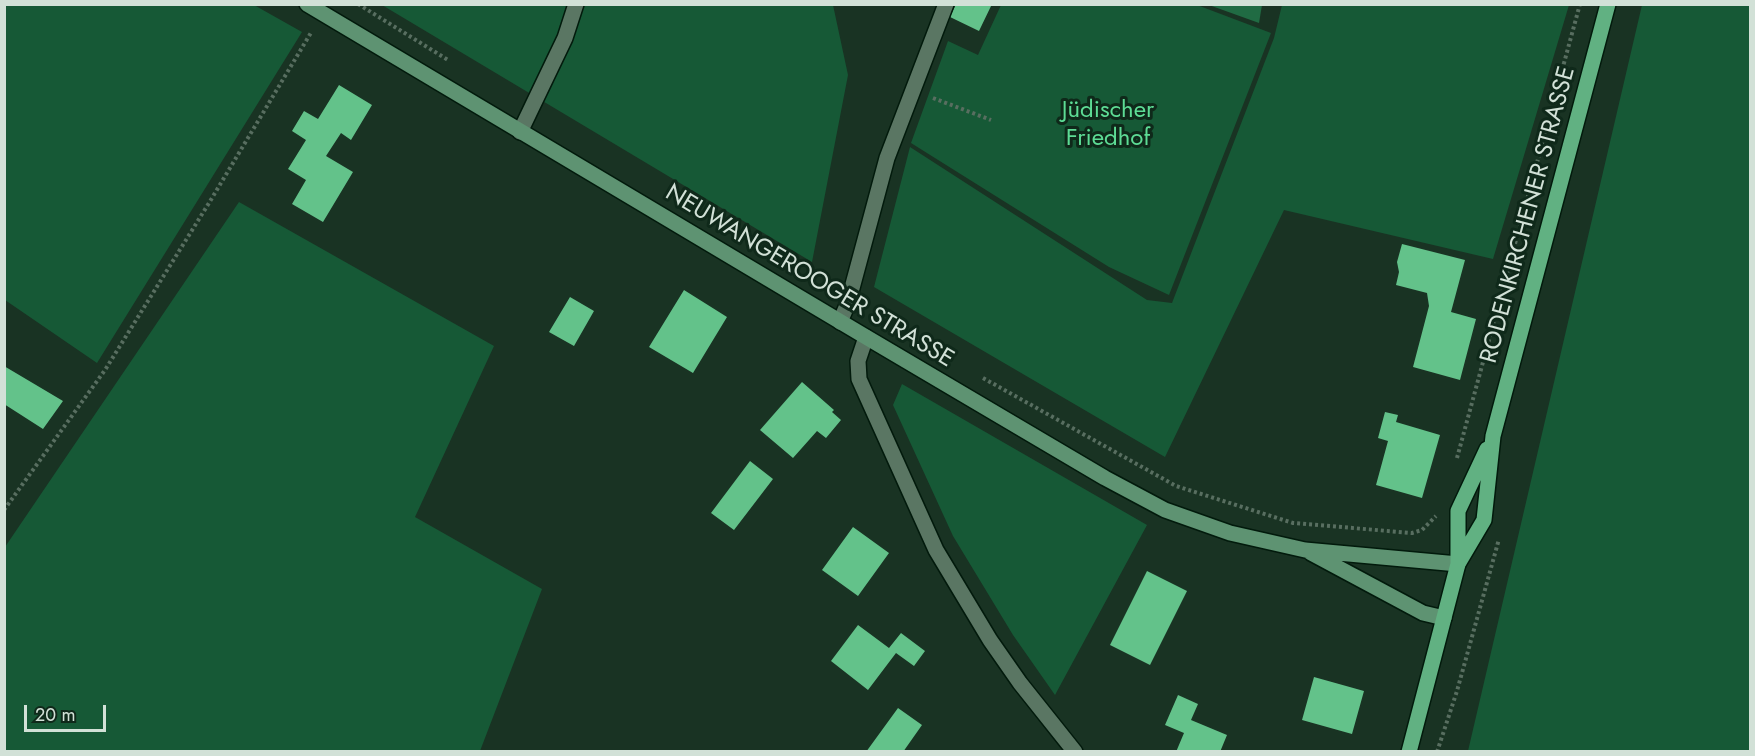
<!DOCTYPE html>
<html>
<head>
<meta charset="utf-8">
<style>
  body { margin:0 }
  #map { position:relative; width:1755px; height:756px; overflow:hidden; background:#193323; font-family:Jost,sans-serif }
  canvas { display:block }
  .frame { position:absolute; inset:0; border:6px solid #d2e1d7; pointer-events:none }
  .scale { position:absolute; left:24px; top:705px; width:82px; height:27px; box-sizing:border-box; border:3px solid #d2e1d7; border-top:0; padding-left:8px; font-size:18px; line-height:21px; white-space:nowrap; color:#d2e1d7; -webkit-text-stroke:4px #0f291a; paint-order:stroke }
</style>
</head>
<body>
<div id="map">
<canvas width="1755" height="756"></canvas>
<div class="frame"></div>
<div class="scale">20 m</div>
</div>
<script>
const context = document.querySelector('canvas').getContext('2d');
context.lineJoin = 'round';
function fillPath(path, color) { context.fillStyle = color; context.fill(path, 'evenodd'); }
const poly = rows => new Path2D(rows.map(r => 'M' + r).join(''));
function trace(path, color, width, dash) { context.strokeStyle = color; context.lineWidth = width; context.lineCap = dash ? 'butt' : 'round'; context.setLineDash(dash || []); context.stroke(path); }
function drawText(font, color, halo, rows, align = 'center') {
  context.font = font + ' Jost,sans-serif'; context.lineWidth = 6; context.setLineDash([]); context.textBaseline = 'middle'; context.strokeStyle = halo; context.fillStyle = color; for (const [text, x, y, turn = 0] of rows) {
    context.save(); context.translate(x, y); context.rotate((+turn || 0) * Math.PI / 180); context.textAlign = isNaN(turn) ? turn : align; if (halo) context.strokeText(text, 0, 0); context.fillText(text, 0, 0); context.restore();
  }
}
fillPath(poly([
  [4,5,254,5,302,32,97,363,5,300],
  [382,5,833,5,848,75,812,262],
  [1001,5,1197,5,1271,33,1169,295,1109,267,911,143,948,41,978,55],
  [1282,5,1569,5,1493,259,1284,210,1165,457,874,287,910,147,1147,300,1172,303,1274,38],
  [1642,5,1750,5,1750,751,1468,751],
  [239,202,494,346,415,517,542,589,480,751,5,751,5,547],
  [902,384,1147,525,1055,695,1013,635,953,536,893,405]
]), '#165936');
fillPath(poly([
  [1209,5,1262,5,1259,23]
]), '#206b43');
fillPath(poly([
  [956,4,992,4,979,31,950,17],
  [339,85,372,105,351,140,341,133,326,156,353,172,323,222,292,204,306,180,288,169,306,140,292,131,304,111,318,119],
  [1402,244,1465,260,1451,312,1476,319,1460,380,1413,367,1429,306,1427,293,1396,285,1399,272,1397,262],
  [684,290,727,317,693,373,649,347],
  [570,297,594,311,574,346,549,332],
  [4,366,63,401,43,429,4,404],
  [802,382,834,410,832,412,841,420,826,438,817,431,793,458,760,430],
  [1385,412,1398,415,1396,422,1440,435,1422,498,1376,485,1388,441,1378,438],
  [750,461,773,479,734,530,711,513],
  [853,527,889,553,858,596,822,570],
  [1147,571,1187,591,1150,665,1110,645],
  [858,625,889,648,901,633,925,651,914,666,896,653,868,690,831,661],
  [1314,677,1364,691,1352,734,1302,720],
  [1178,695,1198,704,1191,720,1227,735,1220,752,1176,752,1184,733,1165,725],
  [898,708,922,725,903,752,866,752]
]), '#63c28a');
const lane = poly([
  [520,132,565,38,576,4]
]);
const street = poly([
  [840,322,848,303,887,158,946,4],
  [866,337,858,361,859,379,936,550,990,640,1020,683,1075,752]
]);
const secondary = poly([
  [307,4,866,337,1105,478,1165,510,1230,533,1305,550,1458,564],
  [1311,553,1423,613,1444,618]
]);
const primary = poly([
  [1458,564,1484,520,1493,436,1608,4],
  [1409,752,1458,564,1458,511,1487,449]
]);
trace(lane, '#021a0c', 18);
trace(street, '#021a0c', 18);
trace(secondary, '#021a0c', 18);
trace(primary, '#021a0c', 18);
trace(poly([
  [358,4,448,60],
  [933,98,991,120],
  [983,378,1176,486,1293,523,1412,533,1422,530,1436,516],
  [1457,458,1580,4],
  [4,510,105,370,209,203,312,31],
  [1437,752,1457,691,1499,539]
]), '#586e60', 4, [3, 3]);
trace(lane, '#5a7663', 15);
trace(street, '#5a7663', 15);
trace(secondary, '#5e9372', 15);
trace(primary, '#61b182', 15);
drawText('24px', '#5ddc95', '#0f291a', [
  ["Jüdischer",1108,111],
  ["Friedhof",1108,139]
]);
drawText('24px', '#d2e1d7', '#0f291a', [
  ["RODENKIRCHENER STRASSE",1529,215,-75],
  ["NEUWANGEROOGER STRASSE",809,277,31]
]);
</script>
</body>
</html>
